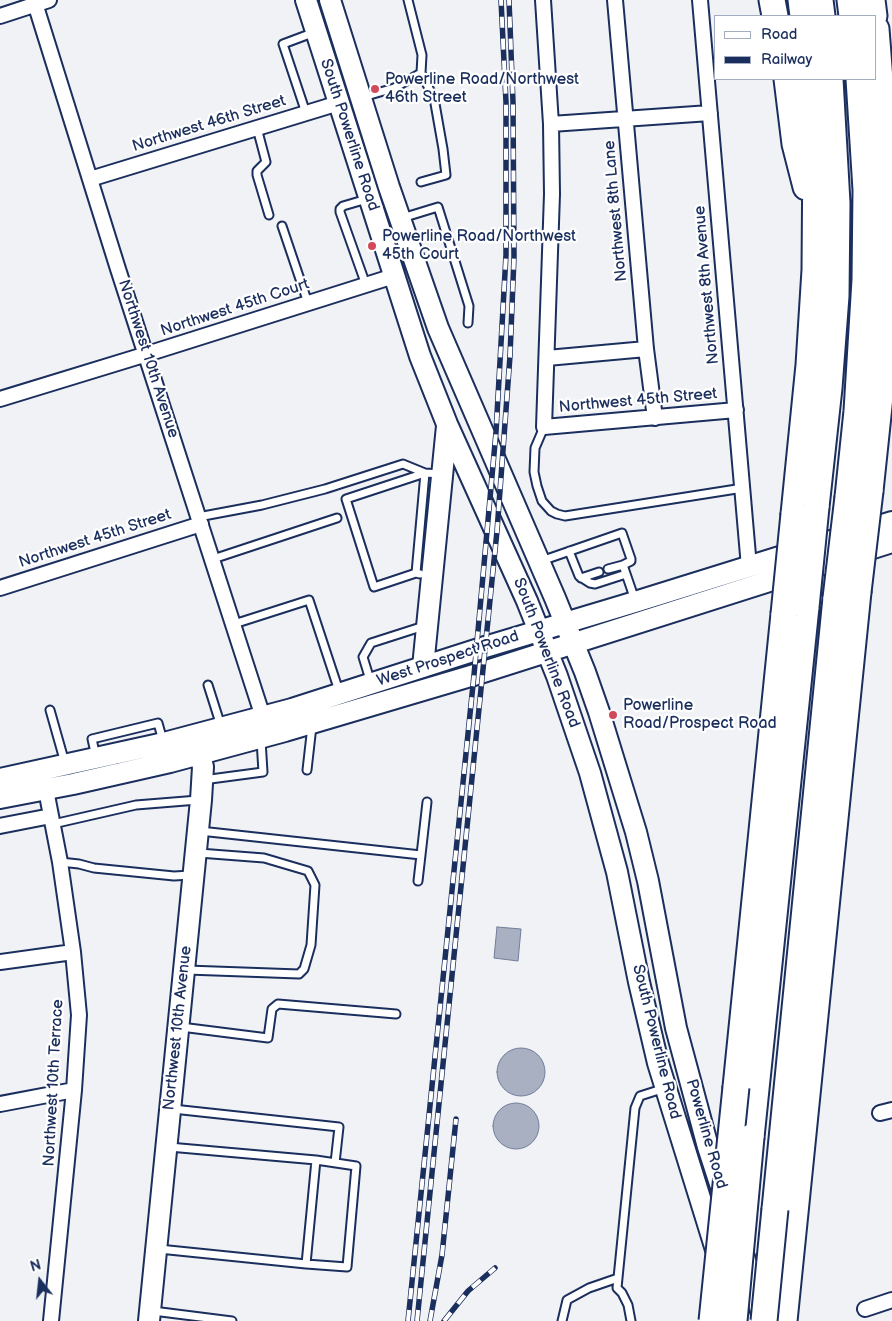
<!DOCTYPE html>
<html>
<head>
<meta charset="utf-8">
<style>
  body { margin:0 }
  #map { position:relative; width:892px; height:1321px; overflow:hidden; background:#f1f2f5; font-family:"Balsamiq Sans",sans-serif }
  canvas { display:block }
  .legend { position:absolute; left:714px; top:15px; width:162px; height:65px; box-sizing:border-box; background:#fff; border:1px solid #a4acbf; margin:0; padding:6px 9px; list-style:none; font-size:15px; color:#1b2f5e }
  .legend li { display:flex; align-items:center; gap:10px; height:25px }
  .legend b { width:25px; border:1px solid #a4acbf }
  .north { position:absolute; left:15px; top:1256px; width:50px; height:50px; -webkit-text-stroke:4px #fff; paint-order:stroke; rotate:344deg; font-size:14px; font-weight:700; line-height:20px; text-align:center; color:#1b2f5e }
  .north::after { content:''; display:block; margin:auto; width:18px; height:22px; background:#1b2f5e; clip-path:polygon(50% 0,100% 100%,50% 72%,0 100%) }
</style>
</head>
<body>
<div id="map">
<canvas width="892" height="1321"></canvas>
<ul class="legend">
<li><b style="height:6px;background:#fff"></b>Road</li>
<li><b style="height:6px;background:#1b2f5e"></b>Railway</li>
</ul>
<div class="north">N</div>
</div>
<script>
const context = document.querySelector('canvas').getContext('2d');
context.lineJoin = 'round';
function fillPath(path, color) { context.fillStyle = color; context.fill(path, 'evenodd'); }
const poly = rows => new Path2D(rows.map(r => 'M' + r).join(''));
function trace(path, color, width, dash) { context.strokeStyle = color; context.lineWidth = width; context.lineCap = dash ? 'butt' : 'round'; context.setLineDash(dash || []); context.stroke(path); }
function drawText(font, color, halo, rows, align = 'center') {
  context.font = font + ' "Balsamiq Sans",sans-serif'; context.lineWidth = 4.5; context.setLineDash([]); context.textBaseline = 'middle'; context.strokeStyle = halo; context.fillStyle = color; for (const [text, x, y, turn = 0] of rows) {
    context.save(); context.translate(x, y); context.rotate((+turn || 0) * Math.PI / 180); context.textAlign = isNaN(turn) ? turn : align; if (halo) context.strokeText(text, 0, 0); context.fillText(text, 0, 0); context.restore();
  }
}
const water = poly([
  [497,927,521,929,518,961,494,958,497,927],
  '497 1072a24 24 0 1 1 48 0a24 24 0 1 1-48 0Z',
  '493 1126a23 23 0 1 1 46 0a23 23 0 1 1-46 0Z'
]);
fillPath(water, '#a8b0c2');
trace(water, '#707c9a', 1);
const lane = poly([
  [363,97,394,88,421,73,422,55,408,0],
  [306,113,283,44,307,35],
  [257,128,266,162,257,171,257,175,269,215],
  [421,182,446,175,443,149,434,98,421,73],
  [402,218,438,207,469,306,468,323],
  [282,226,308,303],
  [366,285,340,212,340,209,343,206,367,199],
  [544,427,535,448,534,472,537,486,542,501,551,511,557,514,565,516,743,488],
  [198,517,262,505,325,489,403,464,425,473],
  [569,551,579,576,590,583,595,584,626,574],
  [213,559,337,518],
  [541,561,622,533,631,559,631,561,623,565,635,600],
  [608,569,623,565],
  [416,573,374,587,346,499,425,473],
  [420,574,416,573,425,473,442,474],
  [581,578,599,572],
  [234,624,309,600,339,691],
  [371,683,363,657,371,643,424,626],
  [208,685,221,726],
  [50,710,65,763],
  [96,757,92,739,158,723,163,741],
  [307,770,312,726],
  [203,780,263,772,261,740],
  [53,824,136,805,198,800],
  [200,831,421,855,418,881],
  [421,855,427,802],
  [60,862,79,864,94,868,174,876,191,875],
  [187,970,299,974,304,969,311,945,315,885,308,871,264,858,199,853],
  [181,1027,268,1038,272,1009,278,1004,396,1014],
  [173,1109,339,1127,335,1163],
  [159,1249,306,1264,316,1160,169,1147],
  [306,1264,347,1267,356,1166,316,1160],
  [153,1311,232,1321],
  [562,1321,567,1300,589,1288,618,1278],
  [631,1321,628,1305,622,1293,617,1288,635,1108,640,1096,665,1088]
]);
const street = poly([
  [34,0,118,269,263,717],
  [543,0,551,124,552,194,544,427,736,410],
  [615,0,646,349,655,418],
  [700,0,749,567],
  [0,16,49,0],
  [551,124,710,113],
  [90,179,339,103],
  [547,358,646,349],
  [0,399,147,354,394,276],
  [0,588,201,524],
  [46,790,60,862,73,952,79,1015,74,1090,51,1321],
  [0,826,51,816],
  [0,962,73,952],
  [0,1104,74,1090],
  [880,1113,892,1110],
  [865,1309,892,1300]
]);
const secondary = poly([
  [306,0,420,356,447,424,527,601,557,676,590,773,617,872,639,982,658,1063,717,1253],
  [330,0,389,187,438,328,555,598,585,672,599,712,636,832,648,881,676,1028,708,1147,723,1193],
  [423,667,447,426],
  [0,779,164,743,292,709,485,647,635,602,892,522],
  [0,798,73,784,170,762,285,731,474,675,892,542],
  [743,1254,763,1317],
  [149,1321,201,800,203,767,197,741]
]);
const highway = poly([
  [772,0,775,16],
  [801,0,803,16],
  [820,0,822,16],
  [850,0,852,16],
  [872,0,874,16],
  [787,79,795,144,806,187],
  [870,491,883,368,886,324,888,234,885,144,876,29],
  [848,497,857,411,865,280,866,190,859,79],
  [816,507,829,388,836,296,837,203,830,79],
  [794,514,809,365,815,270,816,139,811,79],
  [736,1087,784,614],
  [751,1137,806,607],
  [775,1209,836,598],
  [784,1321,858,592]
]);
trace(lane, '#1b2f5e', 11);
trace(street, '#1b2f5e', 18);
trace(secondary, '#1b2f5e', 24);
trace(highway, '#1b2f5e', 29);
trace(lane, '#fff', 7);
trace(street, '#fff', 14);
trace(secondary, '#fff', 20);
trace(highway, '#fff', 25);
const rail = poly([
  [408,1321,474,675,496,432,506,255,506,102,501,0],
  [417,1321,497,531,510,356,514,257,513,102,509,0],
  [430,1321,442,1255,456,1119],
  [444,1321,468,1291,495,1268]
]);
trace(rail, '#1b2f5e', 5.5);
trace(rail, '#fff', 4, [11]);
const highwayBridge = poly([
  [858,592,870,491],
  [836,598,848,497],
  [806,607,816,507],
  [784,614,794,514],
  [712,1321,736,1087],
  [734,1321,751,1137],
  [764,1321,775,1209]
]);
trace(highwayBridge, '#1b2f5e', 29, []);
trace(highwayBridge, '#fff', 25);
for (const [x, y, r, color] of [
  [375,89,5,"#d1495b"],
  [372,246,5,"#d1495b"],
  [613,715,5,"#d1495b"]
]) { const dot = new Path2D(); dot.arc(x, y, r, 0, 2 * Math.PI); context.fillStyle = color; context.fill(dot); trace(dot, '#fff', 2); }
drawText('16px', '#1b2f5e', '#fff', [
  ["Powerline Road/Northwest",385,80],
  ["46th Street",385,98],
  ["Powerline Road/Northwest",382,237],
  ["45th Court",382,255],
  ["Powerline",623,706],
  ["Road/Prospect Road",623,724]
], 'left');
drawText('16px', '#1b2f5e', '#fff', [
  ["Northwest 46th Street",209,124,-17],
  ["South Powerline Road",349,135,72],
  ["Northwest 8th Lane",616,211,-95],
  ["Northwest 8th Avenue",707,285,-95],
  ["Northwest 45th Court",235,308,-18],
  ["Northwest 10th Avenue",148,359,72],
  ["Northwest 45th Street",638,401,-5],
  ["Northwest 45th Street",95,539,-18],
  ["South Powerline Road",546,653,69],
  ["West Prospect Road",448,659,-18],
  ["Northwest 10th Avenue",178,1028,-84],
  ["South Powerline Road",656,1042,76],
  ["Northwest 10th Terrace",54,1083,-87],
  ["Powerline Road",706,1134,74]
]);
</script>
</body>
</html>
